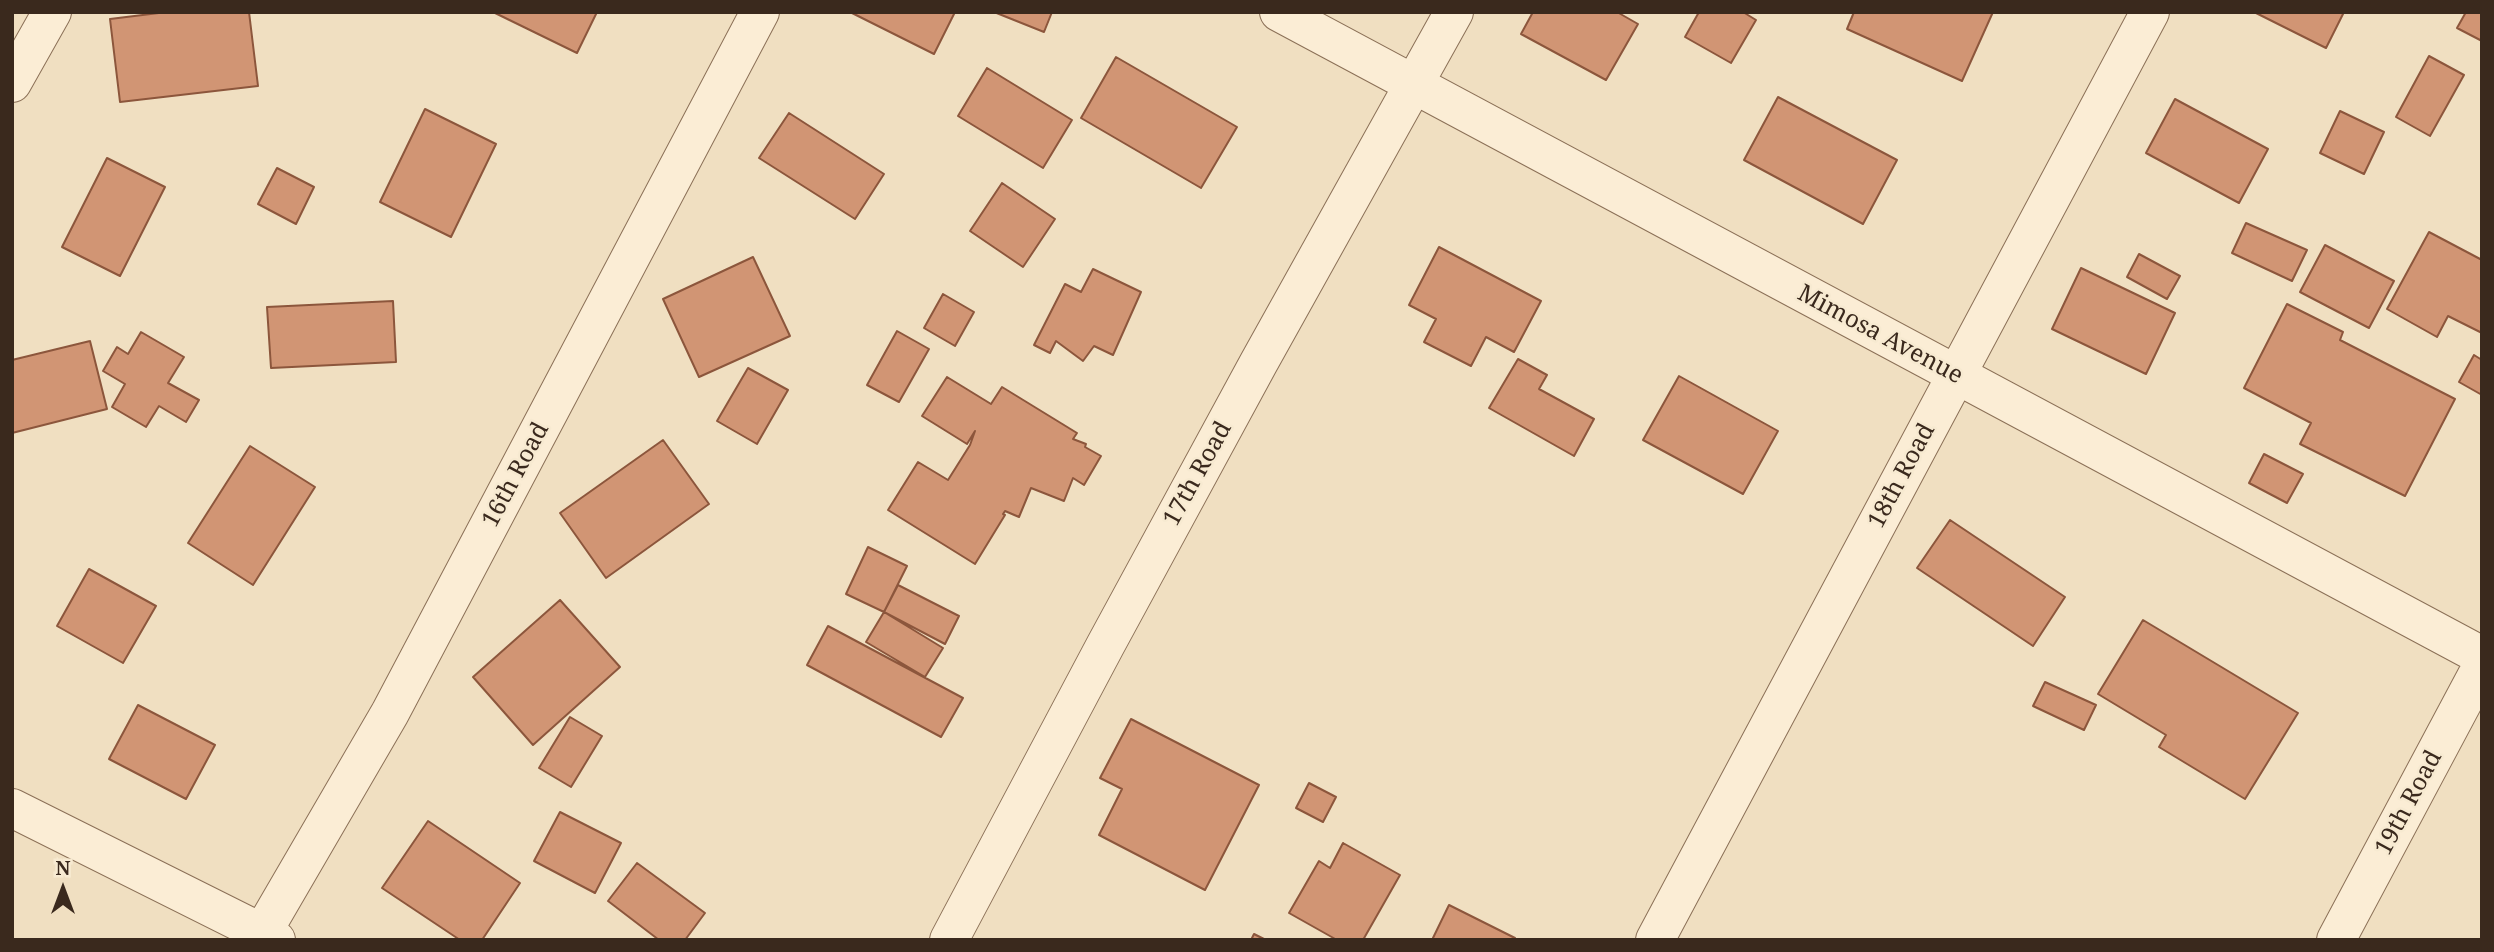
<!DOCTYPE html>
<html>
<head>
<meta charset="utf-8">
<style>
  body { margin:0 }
  #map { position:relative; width:2494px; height:952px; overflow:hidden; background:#f0dfc1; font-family:"Noto Serif",serif }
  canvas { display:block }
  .frame { position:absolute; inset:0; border:14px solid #3a291d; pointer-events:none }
  .north { position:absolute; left:28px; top:854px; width:70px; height:70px; -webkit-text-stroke:5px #f7ead1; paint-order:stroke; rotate:0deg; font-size:19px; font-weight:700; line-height:28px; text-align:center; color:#3a291d }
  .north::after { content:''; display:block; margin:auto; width:24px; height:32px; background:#3a291d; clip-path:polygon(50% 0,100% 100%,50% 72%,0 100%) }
</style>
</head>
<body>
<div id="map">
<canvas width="2494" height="952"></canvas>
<div class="frame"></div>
<div class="north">N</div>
</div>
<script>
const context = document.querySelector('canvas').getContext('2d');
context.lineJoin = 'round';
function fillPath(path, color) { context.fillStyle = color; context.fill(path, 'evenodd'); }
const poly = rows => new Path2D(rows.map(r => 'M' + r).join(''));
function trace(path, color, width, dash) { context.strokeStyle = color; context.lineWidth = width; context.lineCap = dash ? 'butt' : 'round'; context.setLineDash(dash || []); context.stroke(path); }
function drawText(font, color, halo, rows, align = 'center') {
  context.font = font + ' "Noto Serif",serif'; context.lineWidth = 5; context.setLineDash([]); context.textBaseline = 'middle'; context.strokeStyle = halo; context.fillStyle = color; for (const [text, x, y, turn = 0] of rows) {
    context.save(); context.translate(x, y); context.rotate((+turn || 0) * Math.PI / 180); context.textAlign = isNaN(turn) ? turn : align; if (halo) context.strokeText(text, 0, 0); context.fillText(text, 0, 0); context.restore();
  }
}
const building = poly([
  [167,12,249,12,258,86,120,102,110,19,167,12],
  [493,12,597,12,577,53,493,12],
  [850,12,955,12,934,54,850,12],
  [994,12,1052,12,1044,32,994,12],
  [1533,12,1617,12,1638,24,1606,80,1521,34,1533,12],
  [1699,12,1743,12,1756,20,1731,63,1685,37,1699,12],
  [1854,12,1993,12,1962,81,1847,29,1854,12],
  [2254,12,2344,12,2326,48,2254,12],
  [2466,12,2482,12,2482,41,2457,28,2466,12],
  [2429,56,2464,75,2430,136,2396,117,2429,56],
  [1116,57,1237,127,1201,188,1081,118,1116,57],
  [987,68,1072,120,1043,168,958,116,987,68],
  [1778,97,1897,160,1863,224,1744,160,1778,97],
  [2175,99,2268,149,2239,203,2146,153,2175,99],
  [425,109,496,144,451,237,380,202,425,109],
  [2340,111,2384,132,2364,174,2320,153,2340,111],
  [789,113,884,174,855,219,759,158,789,113],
  [107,158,165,187,120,276,62,247,107,158],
  [277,168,314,187,296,224,258,204,277,168],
  [1002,183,1055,219,1023,267,970,231,1002,183],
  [2246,223,2307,250,2292,281,2232,253,2246,223],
  [2429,232,2482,260,2482,333,2448,316,2437,337,2387,309,2429,232],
  [2325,245,2394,281,2369,328,2300,292,2325,245],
  [1439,247,1541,301,1514,352,1486,337,1471,366,1424,342,1436,319,1409,305,1439,247],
  [2139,254,2180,276,2167,299,2127,277,2139,254],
  [753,257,790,336,699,377,663,299,753,257],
  [2081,268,2175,313,2146,374,2052,329,2081,268],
  [1093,269,1141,292,1113,355,1094,346,1083,361,1056,341,1050,353,1034,345,1065,284,1081,292,1093,269],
  [943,294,974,312,955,346,924,328,943,294],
  [393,301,396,362,271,368,267,307,393,301],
  [2287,304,2343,332,2340,340,2455,399,2405,496,2300,444,2311,423,2244,388,2287,304],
  [897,331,929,349,899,402,867,385,897,331],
  [141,332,184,357,168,383,199,400,186,422,159,406,146,427,112,407,125,384,103,371,117,347,128,354,141,332],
  [90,341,107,409,12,433,12,360,90,341],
  [2474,355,2482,360,2482,395,2459,382,2474,355],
  [1518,359,1547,375,1539,389,1594,419,1574,456,1489,408,1518,359],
  [748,368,788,390,757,444,717,421,748,368],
  [1679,376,1778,431,1743,494,1643,440,1679,376],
  [947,377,991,404,1002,387,1077,433,1073,439,1086,444,1085,447,1101,456,1084,485,1073,478,1064,501,1031,488,1019,517,1005,511,1003,514,1005,515,975,564,888,510,918,462,948,480,970,445,975,431,967,444,922,416,947,377],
  [663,440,709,504,606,578,560,513,663,440],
  [250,446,315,487,253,585,188,543,250,446],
  [2264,454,2303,474,2287,503,2249,483,2264,454],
  [1950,520,2065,597,2033,646,1917,568,1950,520],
  [868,547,907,566,884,612,846,594,868,547],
  [89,569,156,606,123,663,57,626,89,569],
  [898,585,959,616,945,644,884,612,898,585],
  [560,600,620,667,533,745,473,677,560,600],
  [884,612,943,648,925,677,866,642,884,612],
  [2143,620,2298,713,2245,799,2159,747,2166,735,2098,694,2143,620],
  [828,626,963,698,941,737,807,665,828,626],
  [2045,682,2096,705,2084,730,2033,706,2045,682],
  [138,705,215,745,186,799,109,759,138,705],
  [570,717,602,736,571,787,539,768,570,717],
  [1131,719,1259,785,1205,890,1099,835,1122,789,1100,778,1131,719],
  [1309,783,1336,797,1323,822,1296,808,1309,783],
  [560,812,621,843,595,893,534,861,560,812],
  [428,821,520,883,482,940,460,940,382,888,428,821],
  [1343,843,1400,875,1363,940,1337,940,1289,913,1319,861,1330,868,1343,843],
  [637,863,705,913,685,940,659,940,608,901,637,863],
  [1449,905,1515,938,1514,940,1432,940,1449,905],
  [1254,934,1266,940,1251,940,1254,934]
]);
fillPath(building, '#d19574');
trace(building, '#8c563c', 2);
const minor = poly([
  [1279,12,2482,656],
  [12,83,52,12],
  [12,808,276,940],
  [262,933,390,713,760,12],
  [949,940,1105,646,1258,364,1454,12],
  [1655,940,2150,12],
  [2336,940,2482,666]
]);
trace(minor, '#8b7057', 40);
trace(minor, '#fbedd5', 38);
drawText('24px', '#3a291d', '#f7ead1', [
  ["Mimosa Avenue",1880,335,28],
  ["17th Road",1198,474,-61],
  ["16th Road",516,475,-62],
  ["18th Road",1902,476,-62],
  ["19th Road",2409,803,-62]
]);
</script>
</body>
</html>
